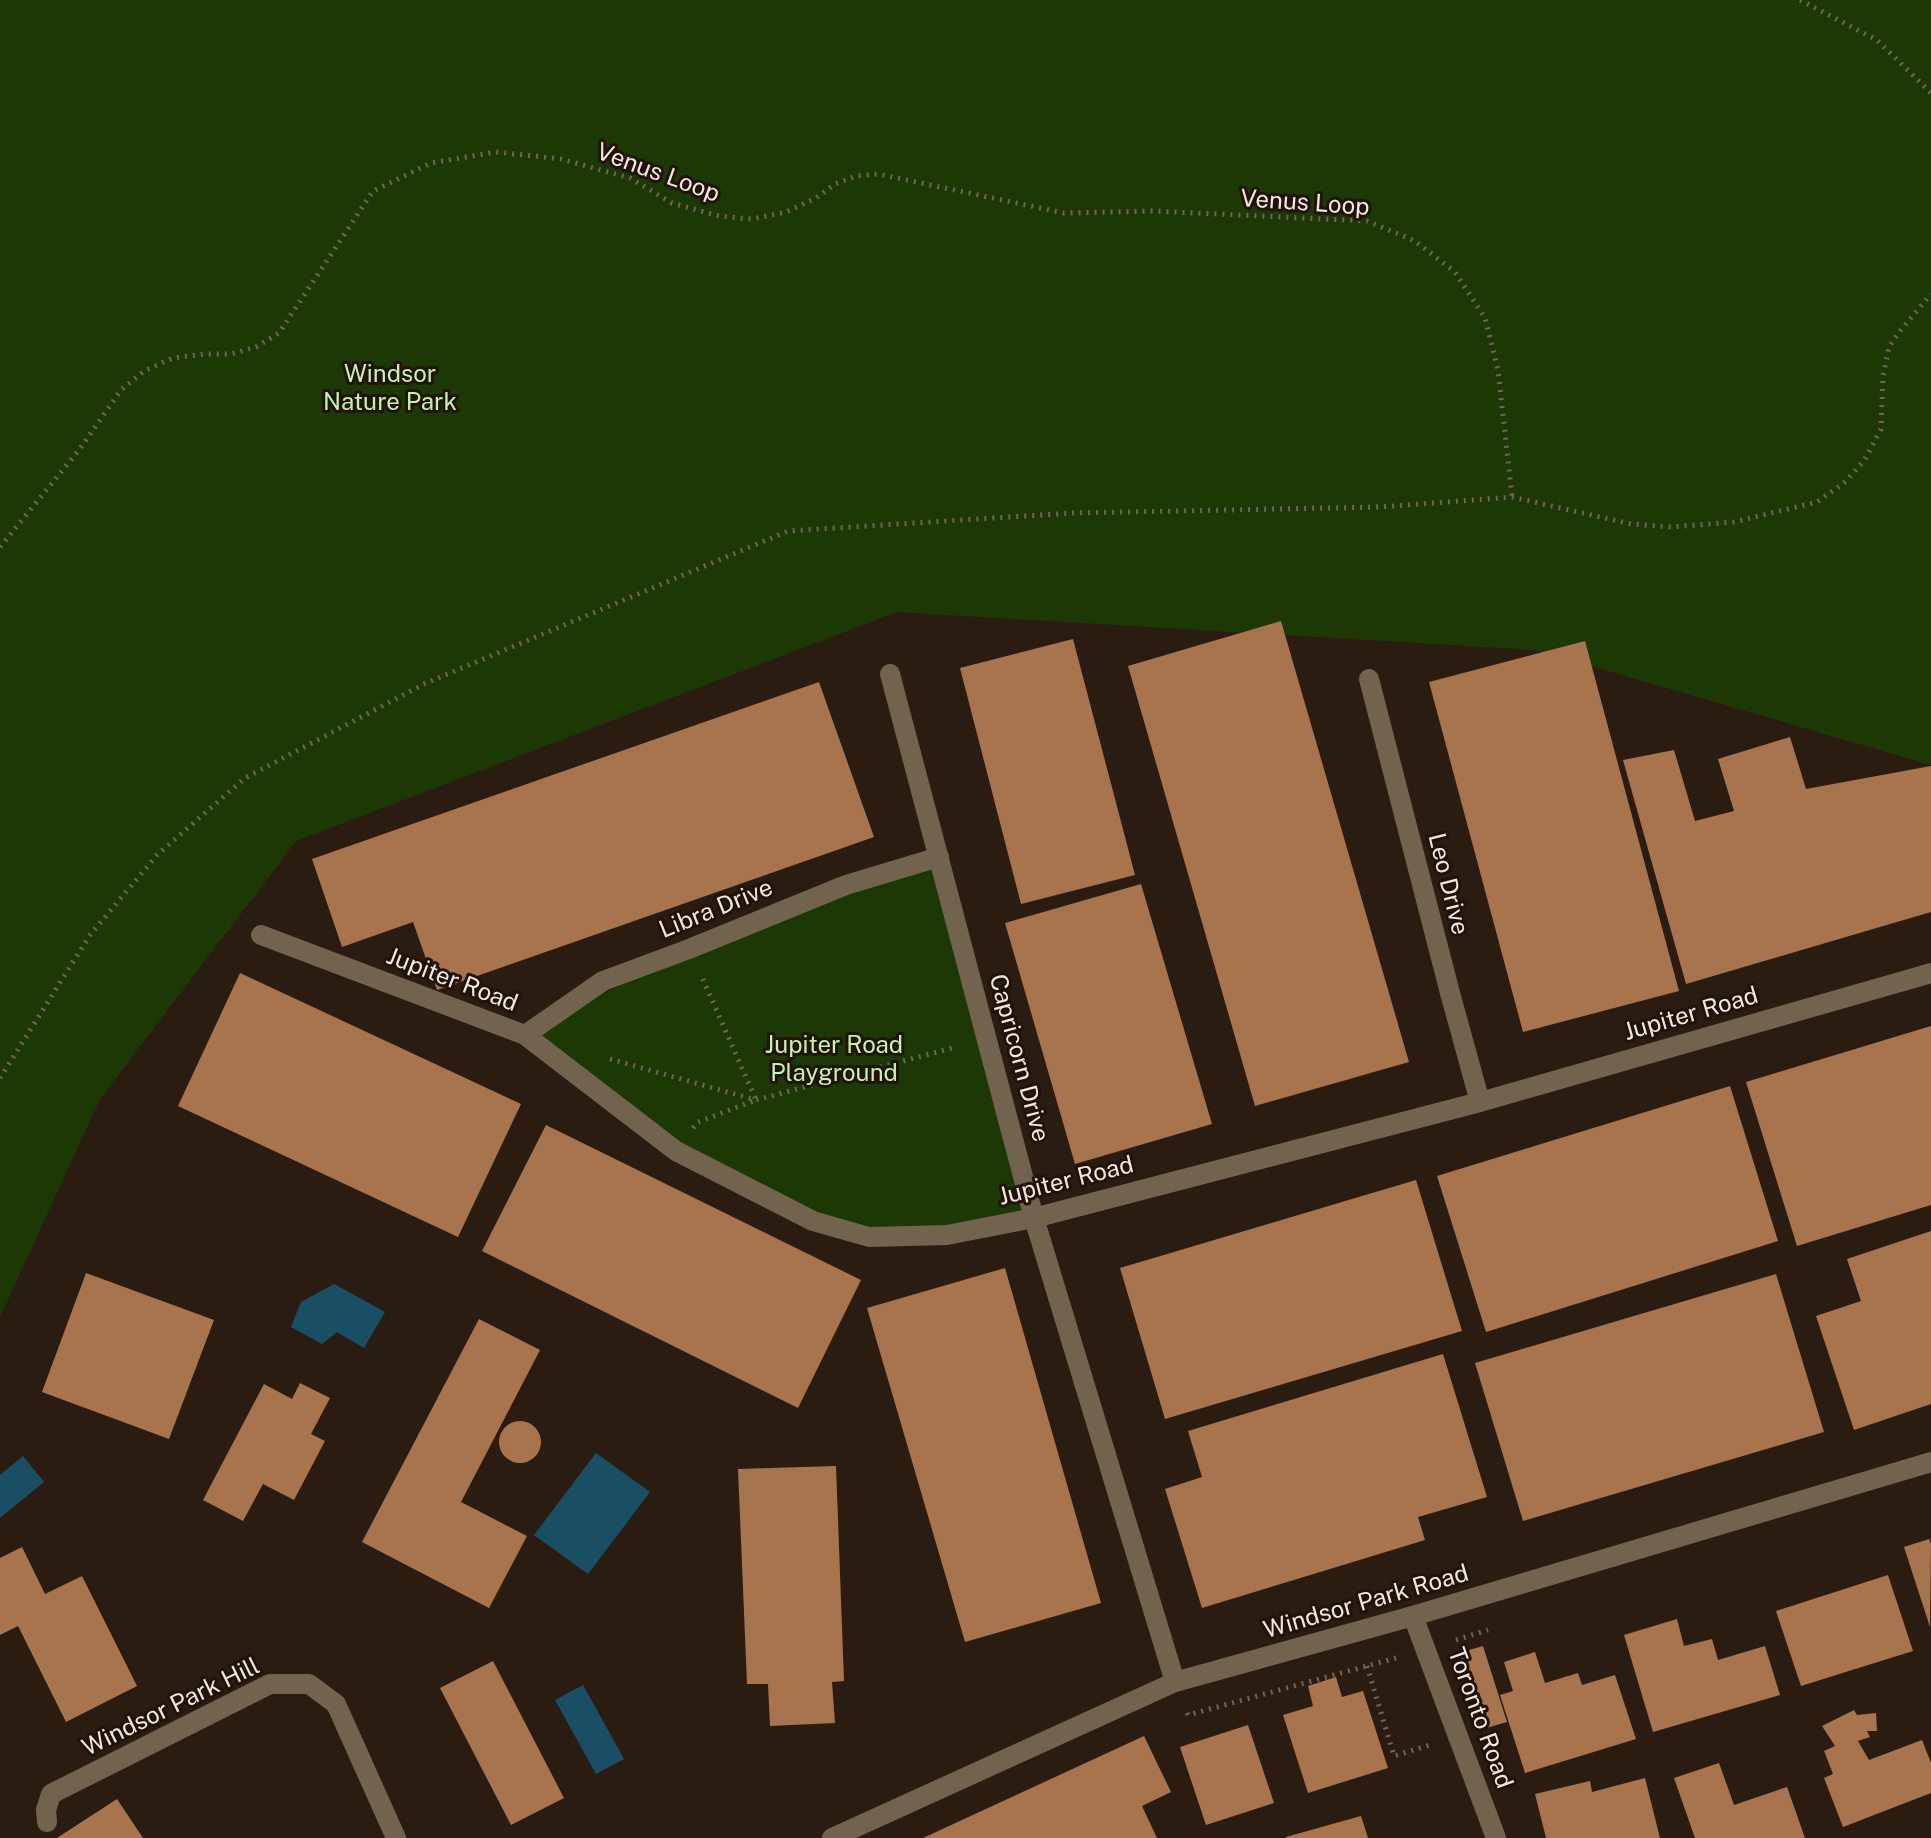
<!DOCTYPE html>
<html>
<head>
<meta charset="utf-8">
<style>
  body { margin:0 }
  canvas { display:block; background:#2b1c12 }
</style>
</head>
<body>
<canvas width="1931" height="1838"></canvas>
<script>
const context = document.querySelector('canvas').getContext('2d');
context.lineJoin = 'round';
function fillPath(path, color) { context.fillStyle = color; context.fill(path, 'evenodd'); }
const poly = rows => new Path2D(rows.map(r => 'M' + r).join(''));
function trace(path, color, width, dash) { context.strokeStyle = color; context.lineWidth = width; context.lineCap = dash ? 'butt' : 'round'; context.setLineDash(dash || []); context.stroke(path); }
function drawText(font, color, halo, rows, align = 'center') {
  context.font = font + ' "Public Sans",sans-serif'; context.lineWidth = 6; context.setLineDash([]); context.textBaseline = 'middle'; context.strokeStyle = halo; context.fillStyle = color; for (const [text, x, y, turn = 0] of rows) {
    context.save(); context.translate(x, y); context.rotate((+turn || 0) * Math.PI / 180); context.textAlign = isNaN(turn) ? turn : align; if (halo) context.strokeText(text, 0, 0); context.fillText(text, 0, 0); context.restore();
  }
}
fillPath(poly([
  [0,0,1931,0,1931,765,1536,650,897,612,296,841,100,1099,0,1317],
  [939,857,1034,1218,869,1237,676,1151,525,1035,689,949]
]), '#1c3805');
fillPath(poly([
  [334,1284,385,1312,364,1348,337,1332,322,1344,291,1327,301,1302],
  [596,1453,650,1492,588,1574,534,1535],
  [23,1456,44,1482,0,1518,0,1475],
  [583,1685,624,1759,596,1774,555,1700]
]), '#194f65');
fillPath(poly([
  [1281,621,1409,1062,1255,1106,1128,666],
  [1073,639,1135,875,1021,904,960,668],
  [1585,641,1679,991,1523,1032,1429,682],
  [819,682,874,837,437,990,413,922,342,947,312,859],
  [1790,737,1806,789,1931,766,1931,912,1686,984,1623,760,1674,750,1695,821,1734,811,1718,759],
  [1141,884,1212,1124,1075,1164,1005,923],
  [240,973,521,1104,458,1237,178,1106],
  [1931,1026,1931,1205,1797,1246,1746,1082],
  [1730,1086,1778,1241,1486,1332,1437,1176],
  [546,1125,861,1280,798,1408,482,1251],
  [1416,1180,1462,1331,1165,1419,1120,1268],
  [1931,1231,1931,1404,1854,1430,1816,1316,1861,1301,1847,1259],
  [1005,1268,1101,1603,965,1642,867,1308],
  [86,1273,214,1320,169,1439,42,1392],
  [1776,1274,1824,1432,1523,1521,1475,1363],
  [479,1319,540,1350,461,1502,527,1536,489,1608,362,1542],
  [1443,1354,1487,1497,1418,1517,1425,1540,1202,1608,1165,1489,1202,1477,1188,1431],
  [300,1383,330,1398,311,1434,325,1441,294,1500,263,1484,243,1521,203,1500,264,1384,292,1399],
  '499 1442a21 21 0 1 1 42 0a21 21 0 1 1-42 0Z',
  [836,1466,844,1681,832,1682,835,1723,770,1726,768,1684,747,1684,738,1469],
  [1929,1539,1931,1544,1930,1627,1904,1547],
  [22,1547,45,1594,82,1576,137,1686,66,1722,18,1626,0,1635,0,1558],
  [1888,1575,1913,1651,1801,1686,1776,1611],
  [1677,1619,1684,1646,1712,1639,1718,1660,1765,1646,1780,1695,1653,1732,1624,1635],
  [1483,1646,1507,1722,1483,1729,1459,1653],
  [1535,1652,1545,1683,1578,1673,1582,1685,1615,1675,1636,1739,1525,1773,1500,1695,1513,1691,1504,1662],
  [493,1661,564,1798,511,1825,440,1688],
  [1336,1677,1342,1697,1363,1691,1388,1768,1308,1793,1283,1715,1313,1706,1308,1686],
  [1854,1710,1857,1715,1876,1713,1877,1731,1867,1731,1870,1737,1858,1741,1869,1760,1922,1740,1931,1763,1931,1793,1843,1827,1824,1778,1833,1774,1824,1751,1835,1746,1822,1726],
  [1248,1725,1274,1803,1206,1825,1180,1747],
  [1144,1736,1171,1792,1142,1806,1157,1838,923,1838],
  [1719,1763,1734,1805,1787,1787,1805,1838,1695,1838,1674,1778],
  [1645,1778,1660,1838,1546,1838,1535,1794,1590,1781,1592,1792],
  [117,1799,143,1838,57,1838],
  [1361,1816,1368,1838,1286,1838,1286,1837]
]), '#a7744e');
trace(poly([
  [1800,0,1877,40,1931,93],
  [0,547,79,450,121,390,144,371,173,358,204,354,231,354,256,347,279,333,373,191,431,163,496,152,561,159,630,178,672,203,719,216,752,219,786,212,816,198,835,184,856,176,878,174,1064,213,1153,211,1367,221,1415,241,1455,272,1485,318,1498,370,1512,496],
  [610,1059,756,1100,956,1047],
  [0,1078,90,935,157,855,245,778,424,684,788,531,1073,513,1381,507,1512,497,1631,524,1671,527,1734,522,1817,502,1844,483,1864,461,1881,429,1883,376,1889,347,1900,331,1931,294],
  [693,1128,698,1122,756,1100,701,975],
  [1456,1640,1488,1630],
  [1367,1666,1394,1756,1430,1745],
  [1187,1713,1188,1715,1396,1658]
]), '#72645b', 5, [2, 6]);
trace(poly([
  [890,674,1034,1218,1175,1682],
  [1369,679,1450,993,1480,1102],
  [261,935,525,1035,676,1151,813,1221,869,1237,947,1235,1034,1218,1480,1102,1931,973],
  [525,1035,603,981,689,949,846,885,939,857],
  [1413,1616,1496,1838],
  [47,1822,46,1810,51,1794,270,1684,309,1684,336,1704,396,1838],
  [832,1838,1175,1682,1413,1616,1931,1462]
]), '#71634d', 20);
drawText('24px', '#f2e7e0', '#211309', [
  ["Venus Loop",658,173,20],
  ["Venus Loop",1305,203,4],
  ["Leo Drive",1448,884,76],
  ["Libra Drive",716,909,-22],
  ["Jupiter Road",452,980,21],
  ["Jupiter Road",1691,1014,-16],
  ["Capricorn Drive",1019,1058,75],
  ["Jupiter Road",1066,1181,-14],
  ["Windsor Park Road",1366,1602,-16],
  ["Windsor Park Hill",171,1707,-26],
  ["Toronto Road",1480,1718,70]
]);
drawText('24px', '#c2f3a7', '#211309', [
  ["Windsor",390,375],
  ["Nature Park",390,403],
  ["Jupiter Road",834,1046],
  ["Playground",834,1074]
]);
</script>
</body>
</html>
